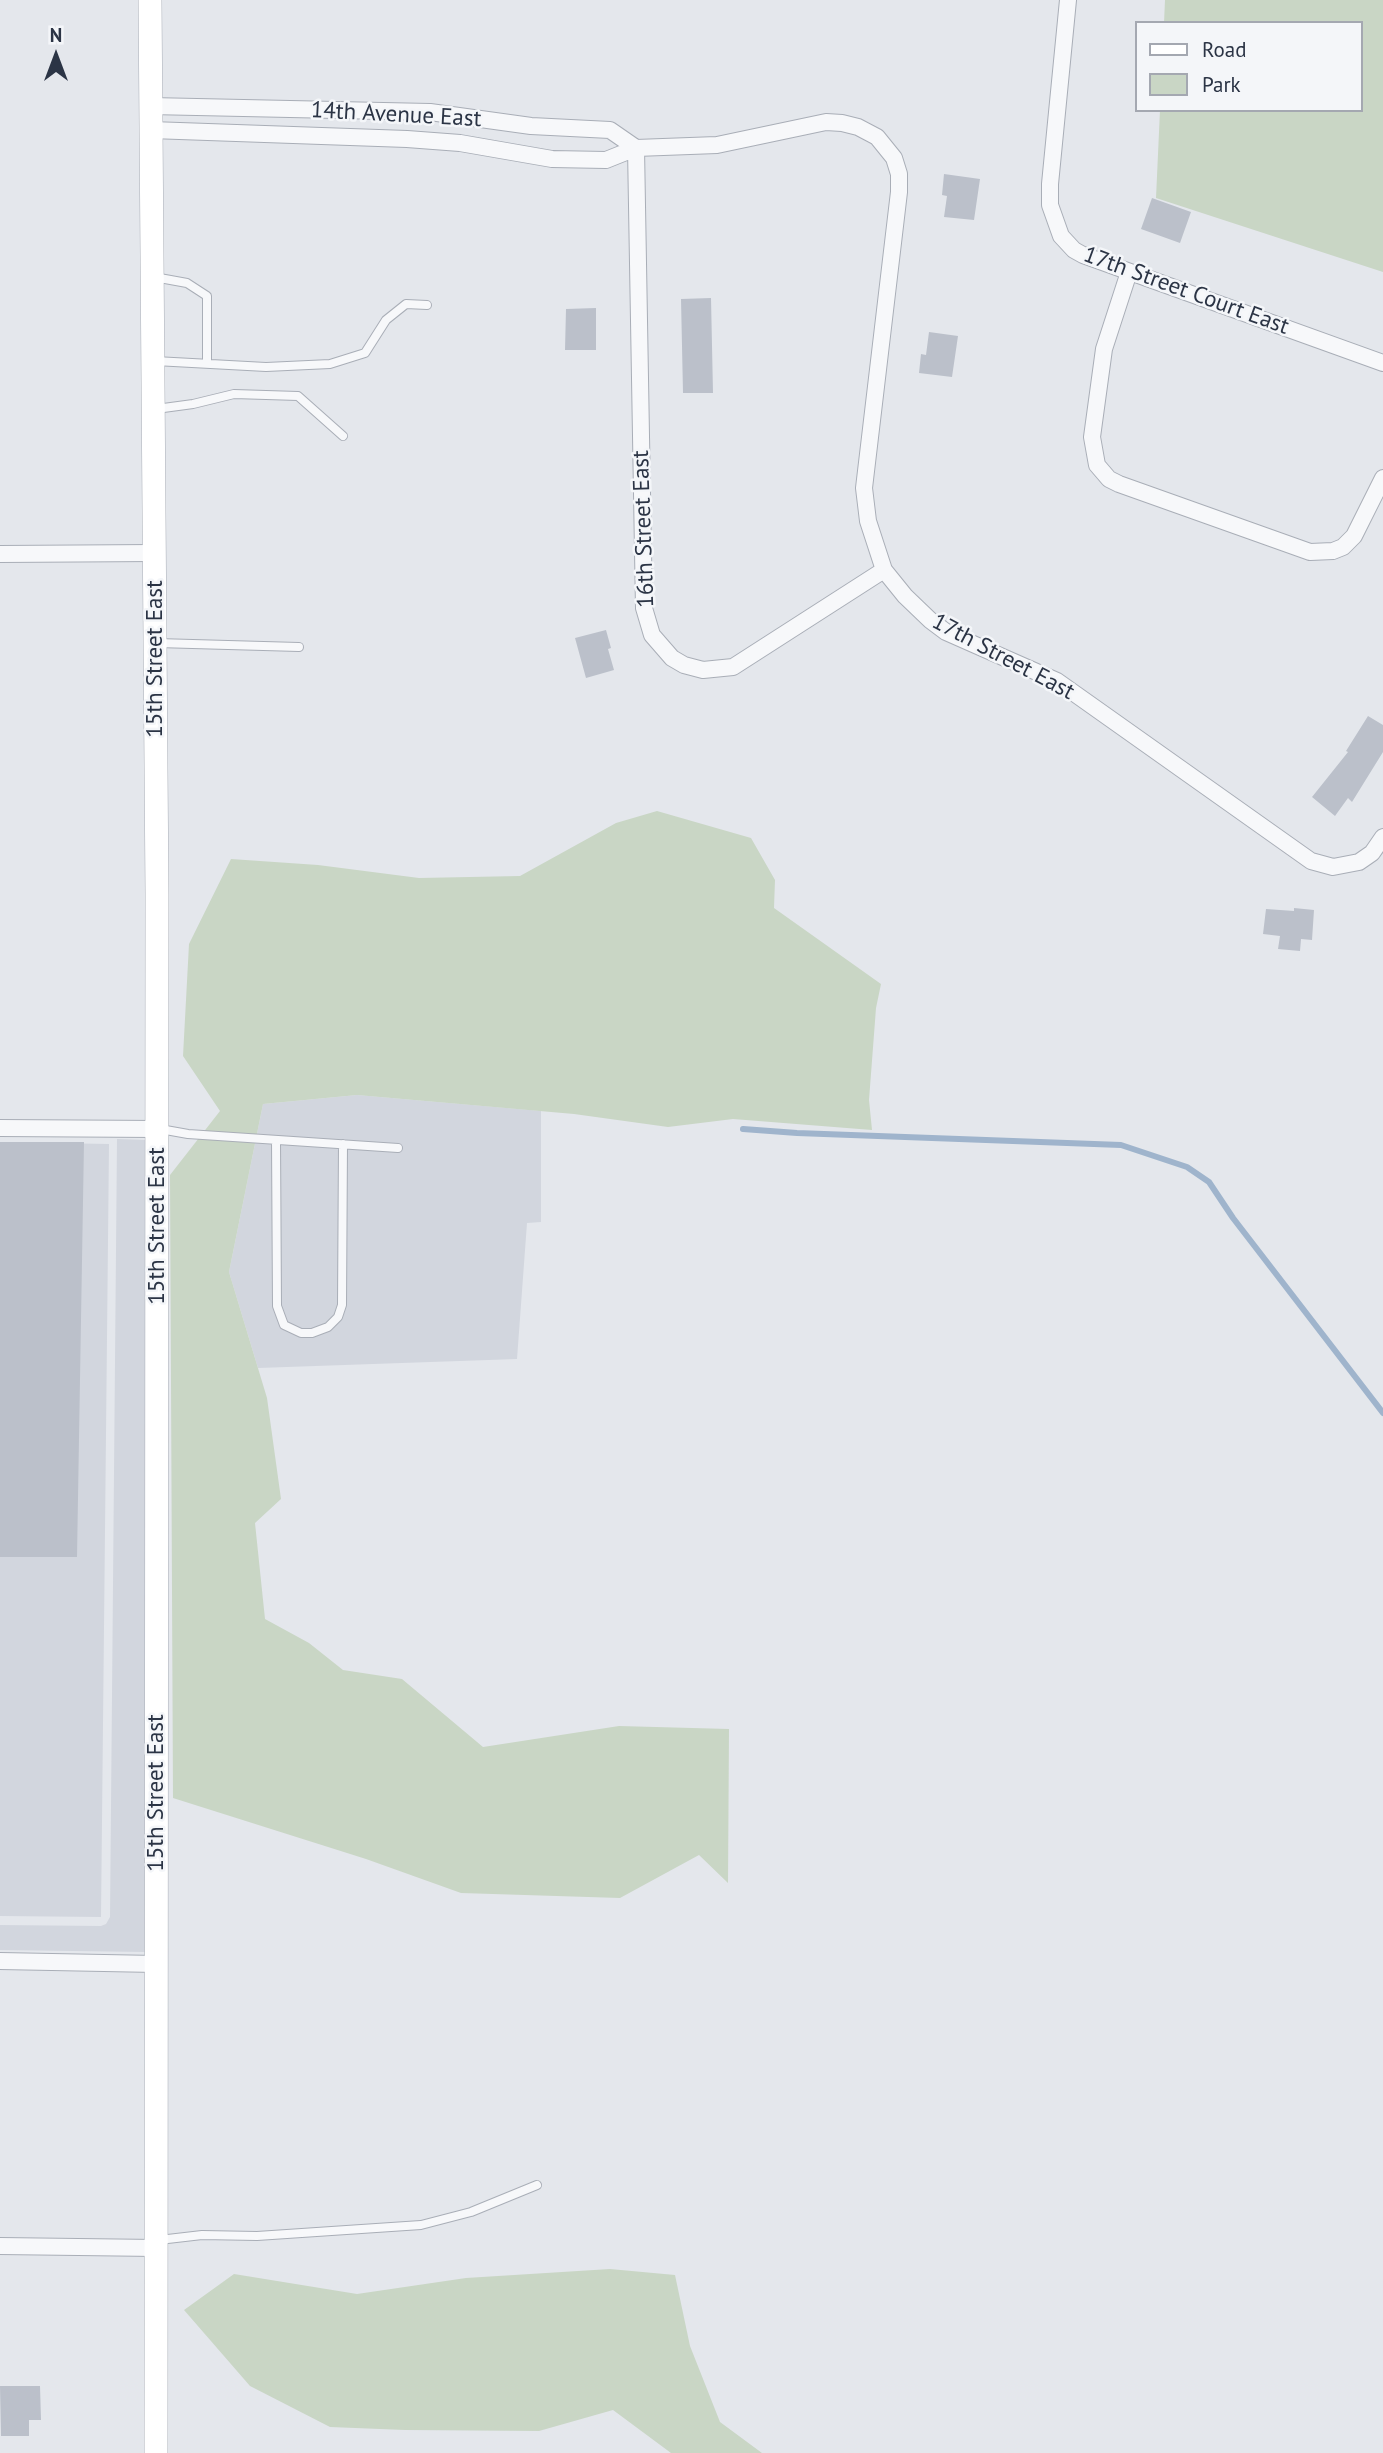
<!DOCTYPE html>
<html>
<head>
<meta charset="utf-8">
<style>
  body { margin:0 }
  #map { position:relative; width:1383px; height:2453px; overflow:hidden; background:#e4e7ec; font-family:"PT Sans",sans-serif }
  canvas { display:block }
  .legend { position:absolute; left:1135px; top:21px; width:228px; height:91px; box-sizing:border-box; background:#f4f6f9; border:2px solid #a4a8b1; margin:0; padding:9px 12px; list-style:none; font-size:21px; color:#2b3445 }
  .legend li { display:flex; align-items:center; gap:14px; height:35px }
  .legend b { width:35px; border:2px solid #a4a8b1 }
  .north { position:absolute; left:21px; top:21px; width:70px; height:70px; -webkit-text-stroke:5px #f4f6f9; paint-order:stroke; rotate:0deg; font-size:19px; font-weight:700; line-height:28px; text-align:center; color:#2b3445 }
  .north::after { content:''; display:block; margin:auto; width:24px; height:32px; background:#2b3445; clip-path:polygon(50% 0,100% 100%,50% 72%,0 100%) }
</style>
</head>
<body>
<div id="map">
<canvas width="1383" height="2453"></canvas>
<ul class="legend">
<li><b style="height:9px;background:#fff"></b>Road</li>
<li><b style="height:19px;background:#c9d6c5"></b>Park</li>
</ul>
<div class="north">N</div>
</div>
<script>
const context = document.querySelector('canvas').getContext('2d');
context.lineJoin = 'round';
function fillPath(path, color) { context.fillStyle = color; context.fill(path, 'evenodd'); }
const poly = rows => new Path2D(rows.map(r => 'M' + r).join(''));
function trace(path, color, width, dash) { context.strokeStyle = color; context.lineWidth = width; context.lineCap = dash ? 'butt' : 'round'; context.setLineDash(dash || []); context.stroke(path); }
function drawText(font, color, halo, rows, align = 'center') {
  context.font = font + ' "PT Sans",sans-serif'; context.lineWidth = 5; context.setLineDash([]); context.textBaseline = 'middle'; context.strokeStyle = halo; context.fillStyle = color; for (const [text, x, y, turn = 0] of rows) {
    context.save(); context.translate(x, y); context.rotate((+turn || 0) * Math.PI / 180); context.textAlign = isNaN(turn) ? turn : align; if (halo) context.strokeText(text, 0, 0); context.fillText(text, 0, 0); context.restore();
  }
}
fillPath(poly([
  [357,1095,541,1111,541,1222,527,1223,517,1359,258,1368,229,1272,263,1104],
  [117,1139,147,1140,146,1952,0,1950,0,1925,101,1926,106,1924,110,1917],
  [0,1142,109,1144,101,1917,0,1916]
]), '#d2d6de');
fillPath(poly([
  [1165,0,1383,0,1383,272,1156,198,1160,110,1360,110,1360,23,1164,23],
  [657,811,751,838,775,880,774,908,881,984,876,1008,869,1100,872,1130,733,1119,668,1127,574,1114,357,1095,263,1104,229,1272,267,1398,281,1499,255,1523,265,1619,309,1643,343,1670,402,1679,483,1747,619,1726,729,1729,728,1883,699,1855,620,1898,461,1893,366,1859,173,1798,170,1175,220,1111,183,1056,189,944,231,859,318,865,419,878,520,876,616,823],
  [610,2269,675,2275,690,2346,720,2422,762,2453,671,2453,613,2410,539,2431,405,2430,330,2427,250,2386,184,2310,234,2274,357,2294,466,2278]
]), '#c9d6c5');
trace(poly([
  [743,1129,797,1133,1121,1145,1187,1167,1209,1182,1233,1218,1383,1413]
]), '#9fb4cc', 6);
fillPath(poly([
  [944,174,980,179,974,220,944,217,947,196,942,195],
  [1152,198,1191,212,1180,243,1141,229],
  [711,298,713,393,683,393,681,299],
  [596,308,596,350,565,350,566,309],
  [929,332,958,336,952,377,919,373,921,354,926,355],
  [606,630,611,648,608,649,614,670,586,678,575,638],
  [1368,716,1383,725,1383,752,1352,802,1348,798,1335,816,1312,797,1348,752,1346,751],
  [1294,908,1314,910,1312,940,1301,939,1300,951,1278,949,1280,936,1263,934,1266,909,1294,911],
  [0,1142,84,1142,77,1557,0,1557],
  [0,2386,40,2386,41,2420,29,2420,29,2436,1,2436]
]), '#bbc0ca');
const lane = poly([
  [154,277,187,283,207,296,207,362],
  [155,361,266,367,330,364,365,353,386,320,406,304,427,305],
  [156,409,193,404,234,394,298,396,343,436],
  [157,643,299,647],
  [160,1129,188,1134,398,1148],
  [276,1140,277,1306,284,1325,301,1333,312,1333,328,1327,338,1317,342,1305,343,1144],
  [159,2240,202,2235,257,2236,421,2225,471,2212,537,2185]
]);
const street = poly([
  [1068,0,1050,184,1050,205,1061,236,1074,250,1083,255,1383,363],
  [150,106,430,112,531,126,610,130,636,148],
  [151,130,407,139,460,143,552,159,606,160,636,148,717,145,826,122,842,123,858,127,877,137,894,158,899,174,899,192,864,488,868,521,884,570,905,596,930,620,946,632,1057,681,1311,861,1333,867,1359,862,1372,853,1383,837],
  [636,148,644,608,652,635,672,658,684,665,703,670,733,667,884,570],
  [1129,272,1104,349,1092,437,1097,465,1109,479,1119,484,1310,552,1333,551,1343,547,1354,536,1383,478],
  [0,554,154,553],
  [0,1128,157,1129],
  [0,1961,156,1964],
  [0,2246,156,2248]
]);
const secondary = poly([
  [150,0,157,894,156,2453]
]);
trace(lane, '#a9aeb7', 10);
trace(street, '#a9aeb7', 18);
trace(secondary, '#a9aeb7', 24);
trace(lane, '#f7f8fa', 8);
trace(street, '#f7f8fa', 16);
trace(secondary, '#fff', 23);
drawText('23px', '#2b3445', '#f4f6f9', [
  ["14th Avenue East",396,115,3],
  ["17th Street Court East",1186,291,20],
  ["16th Street East",644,529,-92],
  ["17th Street East",1003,657,28],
  ["15th Street East",155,659,-90],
  ["15th Street East",157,1226,-90],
  ["15th Street East",156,1793,-90]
]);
</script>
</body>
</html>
